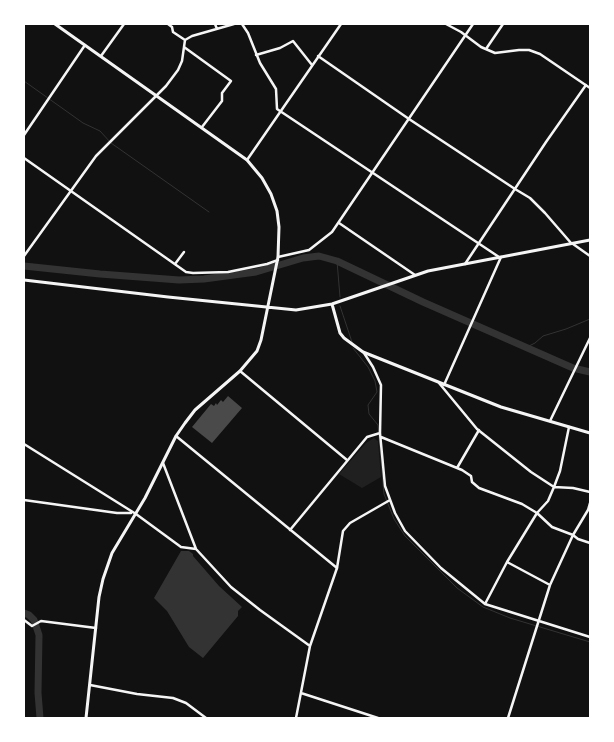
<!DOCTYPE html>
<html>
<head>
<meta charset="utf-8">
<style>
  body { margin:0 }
  #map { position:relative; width:614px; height:742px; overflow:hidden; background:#111; font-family:"DM Sans",sans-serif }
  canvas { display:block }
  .frame { position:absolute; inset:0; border:25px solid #fff; pointer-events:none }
</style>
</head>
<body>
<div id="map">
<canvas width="614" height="742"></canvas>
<div class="frame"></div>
</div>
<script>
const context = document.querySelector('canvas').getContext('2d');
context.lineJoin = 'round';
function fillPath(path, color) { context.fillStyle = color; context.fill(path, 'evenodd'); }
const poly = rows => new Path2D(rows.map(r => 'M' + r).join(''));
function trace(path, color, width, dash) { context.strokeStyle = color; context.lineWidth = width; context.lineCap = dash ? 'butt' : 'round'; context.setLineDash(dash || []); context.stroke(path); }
fillPath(poly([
  [374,438,378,441,381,477,362,488,339,474,366,443]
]), '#202020');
fillPath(poly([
  [181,551,189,551,193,554,193,556,219,586,242,607,238,611,238,616,203,658,189,647,167,611,154,598]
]), '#333');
trace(poly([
  [24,81,83,123,100,131,111,143,209,212],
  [337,261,340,297],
  [340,306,352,342],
  [527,347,535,343,543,336,566,329,590,319],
  [353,348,368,367,375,381,377,392,368,405,369,414,378,425,384,494,394,519,405,536,457,588,483,607,510,618,590,642]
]), '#333', 1);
trace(poly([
  [24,266,100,274,179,280,204,279,256,272,303,258,319,256,337,261,423,302,573,368,590,372],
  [24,613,29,615,34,620,39,635,38,693,40,718]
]), '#333', 7);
fillPath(poly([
  [228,396,242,408,212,443,192,427,211,404,214,406,216,403,217,405,221,400,223,402]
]), '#4a4a4a');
trace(poly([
  [168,24,172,27,173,32,185,40],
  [215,24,217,29],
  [242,24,248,33,260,63,276,89,277,109,499,257],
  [446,24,461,32,481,47,495,53,519,50,529,50,540,54,590,88],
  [184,47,231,81,222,93,222,101,202,127],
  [486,49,503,24],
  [256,55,280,48,293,41,312,65],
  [101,56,124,24],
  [318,56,409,119,515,189,530,198,545,213,571,243],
  [24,135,85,45],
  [24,158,186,272,193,273,228,272,267,264,278,260],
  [247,160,341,24],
  [339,223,415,275],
  [573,244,590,256],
  [24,256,96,156,166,86,178,70,182,61,185,40,192,36,234,24],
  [175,264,184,252],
  [465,264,546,142,586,85],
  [364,353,373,367,381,385,380,433,385,486,395,513,405,531,441,568,485,604,590,637],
  [439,383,477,429,531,472,554,487,573,488,590,492],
  [444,385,501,257],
  [550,421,590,338],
  [381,437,462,470,471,476,472,482,479,488,522,504,537,513,552,527,573,535,578,539,590,543],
  [24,444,136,514,181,547,196,549],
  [163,463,196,549,231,587,260,610,310,646],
  [457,468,479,430],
  [24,500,117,513,131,513],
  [290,530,367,437,380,433],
  [507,562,550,585],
  [485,604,507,562,537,513,548,501,554,487,560,471,569,427],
  [24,620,32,626,41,621,96,628],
  [90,685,137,694,173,698,186,703,206,718],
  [301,693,378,718],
  [296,718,310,646,337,568,343,531,350,523,390,500],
  [508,718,550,585,573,535,588,510,590,503]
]), '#f5f5f5', 2.5);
trace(poly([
  [278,257,309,250,332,232,473,24],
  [240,371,347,460],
  [176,436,337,568]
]), '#f5f5f5', 2.5);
trace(poly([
  [55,24,247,160,262,178,271,194,277,211,279,227,278,257,261,340,257,351,240,371,195,410,185,423,176,436,145,498,112,553,103,579,99,597,86,718],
  [24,280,168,297,296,310,332,304,428,271,590,240],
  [332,304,340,333,344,338,363,352,501,407,590,433]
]), '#f5f5f5', 3);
</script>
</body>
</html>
